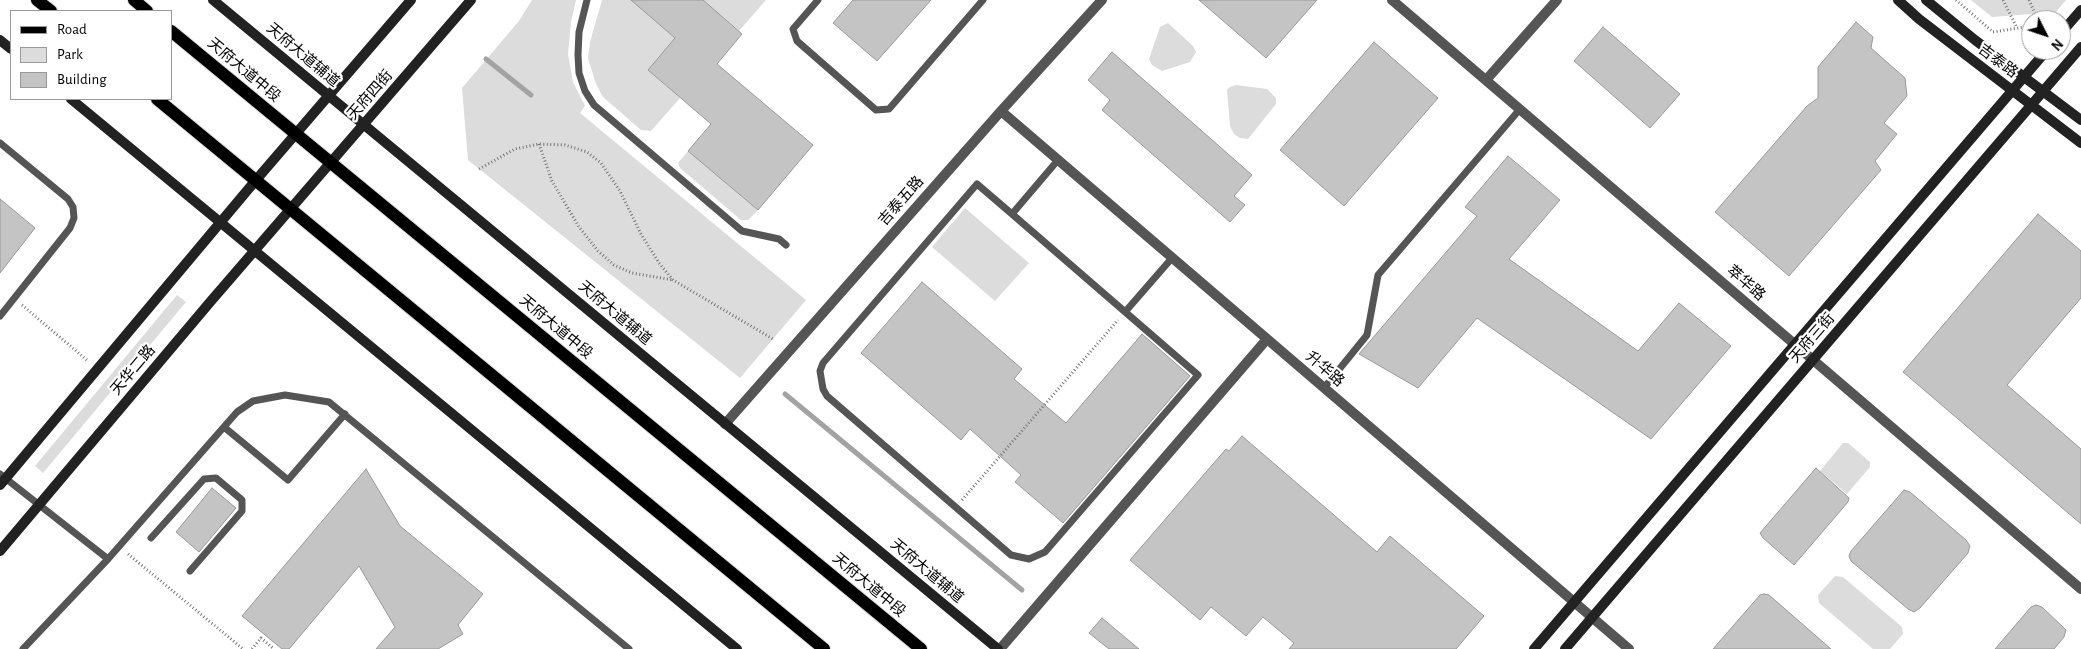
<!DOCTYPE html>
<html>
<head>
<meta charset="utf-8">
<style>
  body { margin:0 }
  #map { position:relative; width:2081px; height:649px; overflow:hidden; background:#fff; font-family:"Alegreya Sans",sans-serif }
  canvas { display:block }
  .legend { position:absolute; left:10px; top:10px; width:162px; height:90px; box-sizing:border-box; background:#fff; border:1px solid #999; margin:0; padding:6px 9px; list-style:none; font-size:15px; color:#000 }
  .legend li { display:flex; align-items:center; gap:10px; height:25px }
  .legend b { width:25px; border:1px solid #999 }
  .north { position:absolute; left:2021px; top:10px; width:50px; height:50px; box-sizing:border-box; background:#fff; border:1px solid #999; border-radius:50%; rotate:131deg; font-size:14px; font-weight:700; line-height:20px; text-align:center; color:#000 }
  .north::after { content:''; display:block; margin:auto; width:18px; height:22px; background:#000; clip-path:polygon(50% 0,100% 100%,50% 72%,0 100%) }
</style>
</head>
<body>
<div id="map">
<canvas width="2081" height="649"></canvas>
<ul class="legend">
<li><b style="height:6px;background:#000"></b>Road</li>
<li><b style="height:14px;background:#dcdcdc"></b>Park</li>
<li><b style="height:14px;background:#c4c4c4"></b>Building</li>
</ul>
<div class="north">N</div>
</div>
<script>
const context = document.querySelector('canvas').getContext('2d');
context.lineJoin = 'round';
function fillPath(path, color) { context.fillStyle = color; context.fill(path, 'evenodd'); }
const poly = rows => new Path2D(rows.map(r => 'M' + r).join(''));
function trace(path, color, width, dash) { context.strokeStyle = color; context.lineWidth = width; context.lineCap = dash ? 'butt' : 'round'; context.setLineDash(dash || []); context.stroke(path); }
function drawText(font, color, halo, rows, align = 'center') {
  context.font = font + ' "Alegreya Sans","Noto Sans SC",sans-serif'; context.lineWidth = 4.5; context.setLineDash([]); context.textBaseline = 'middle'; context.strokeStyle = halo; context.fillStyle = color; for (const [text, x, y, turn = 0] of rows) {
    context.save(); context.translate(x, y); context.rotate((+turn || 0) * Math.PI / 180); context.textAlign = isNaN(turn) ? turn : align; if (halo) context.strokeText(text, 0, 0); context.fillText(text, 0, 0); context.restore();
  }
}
fillPath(poly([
  [532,0,576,0,571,22,568,54,573,82,585,106,580,113,806,300,740,378,468,160,462,88,519,21],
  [602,0,631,0,675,38,648,70,680,98,651,131,641,130,603,97,596,84,588,58,590,42],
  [703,0,766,0,739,31],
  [1971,0,2066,0,2056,12,1992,17],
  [1168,23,1193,46,1196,52,1190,62,1162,71,1152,65,1149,59,1160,27],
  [1236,85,1267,89,1276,98,1276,104,1248,139,1240,138,1234,134,1230,126,1227,90,1230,87],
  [688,151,758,210,748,220,741,220,680,168,678,163],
  [965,208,1029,263,995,301,932,247],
  [177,295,186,302,43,473,35,466],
  [1843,443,1848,443,1870,462,1870,467,1847,494,1820,471],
  [1835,576,1843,577,1902,627,1903,634,1890,649,1873,649,1819,603,1818,595]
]), '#dcdcdc');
trace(poly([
  [486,59,531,95],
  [785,394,1022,590]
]), '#a3a3a3', 5);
const building = poly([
  [631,0,703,0,742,34,717,64,813,145,758,210,688,151,711,124,648,70,675,38,631,0],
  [853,0,931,0,877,61,833,23,853,0],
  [1199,0,1317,0,1266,58,1199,0],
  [1856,22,1873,37,1871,48,1905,78,1907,96,1884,123,1897,134,1875,161,1881,170,1789,276,1715,212,1807,106,1818,98,1818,67,1856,22],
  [1603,27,1680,94,1650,128,1574,61,1603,27],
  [1374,42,1438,98,1344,206,1280,150,1374,42],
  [1112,52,1252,175,1234,196,1245,205,1230,222,1102,110,1110,100,1088,80,1112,52],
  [1508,156,1560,200,1509,259,1638,351,1679,303,1731,346,1651,439,1477,318,1418,388,1359,354,1477,216,1465,207,1508,156],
  [0,199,35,228,0,273,0,199],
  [2038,214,2081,251,2081,298,2007,385,2081,449,2081,524,1903,372,2038,214],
  [922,282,1022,369,1014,379,1066,423,1142,334,1190,376,1063,523,1015,482,1021,475,970,429,961,440,861,353,922,282],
  [1242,436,1377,552,1390,536,1484,616,1456,649,1289,649,1294,643,1263,617,1246,636,1211,607,1200,620,1130,560,1226,449,1229,451,1242,436],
  [1816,468,1849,498,1848,502,1794,565,1763,538,1760,533,1816,468],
  [366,469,400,526,483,594,458,625,463,634,438,649,376,649,395,627,359,566,289,649,282,649,242,616,366,469],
  [212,488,236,508,199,552,176,532,212,488],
  [1904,490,1910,492,1966,540,1970,546,1968,553,1920,608,1914,612,1908,609,1851,561,1849,556,1851,551,1904,490],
  [1764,594,1769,595,1831,649,1713,649,1760,595,1764,594],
  [2036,605,2042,607,2066,630,2064,637,2054,649,1995,649,2031,607,2036,605],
  [1102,618,1139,649,1109,649,1089,633,1102,618]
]);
fillPath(building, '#c4c4c4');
trace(building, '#999', 1);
const primary = poly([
  [37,0,51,11],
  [134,0,147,11],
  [171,31,921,649],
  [157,99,824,649]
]);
trace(primary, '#dbdbdb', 14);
trace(poly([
  [1956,0,1993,32,2031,26],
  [2003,0,2017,28],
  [2029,0,2038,20],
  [539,144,552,181,579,227,598,251,614,265,632,273,673,280],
  [479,169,515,149,539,144,565,145,587,152,601,163,620,191,641,234,659,263,673,280,773,339],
  [22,305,88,361],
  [962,500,1118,320],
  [128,554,243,649],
  [252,649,261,638,274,649]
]), '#777', 3, [1, 2.5]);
trace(poly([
  [587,0,579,32,578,55,579,73,585,91,594,105,742,231,779,239,786,245],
  [818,0,793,29,797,41,876,110,889,109,983,0],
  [0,143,68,199,73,207,74,218,70,228,0,316],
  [1012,214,1198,375,1045,552,1029,559,1011,555,827,396,823,389,820,371,823,363,977,184,1012,214,1058,160],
  [1125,312,1172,258],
  [1324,388,1367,335,1378,275,1520,109],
  [224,427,288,480,345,414],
  [0,474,108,559],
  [151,538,204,479,216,478,242,500,242,511,190,571],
  [23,649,108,559,237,412,253,401,285,395,329,402,629,649]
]), '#555', 7);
trace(poly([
  [1392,0,2081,589],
  [1486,80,1557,0],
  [1001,111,1629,649],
  [725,424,1001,111,1102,0],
  [1000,649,1267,339]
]), '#555', 10);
trace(poly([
  [213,0,998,649],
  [1898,0,1919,19,2081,143],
  [1926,0,1975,40,2081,120],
  [2061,33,2081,10],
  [0,40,11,49],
  [71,99,737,649],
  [0,485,256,180,411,0],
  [0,551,211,301,471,0],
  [1534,649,2047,50],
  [1565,649,2081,47]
]), '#222', 10);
trace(primary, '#000', 12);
drawText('15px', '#000', '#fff', [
  ["天府大道辅道",303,55,40],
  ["吉泰路",1998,61,37],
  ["天府大道中段",244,70,40],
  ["天府四街",370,95,-49],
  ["吉泰五路",901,201,-49],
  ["萃华路",1746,283,41],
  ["天府大道辅道",615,313,40],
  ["天府大道中段",556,327,40],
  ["天府三街",1812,338,-49],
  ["升华路",1325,369,41],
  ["天华二路",133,370,-50],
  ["天府大道辅道",927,571,40],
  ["天府大道中段",869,585,40]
]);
</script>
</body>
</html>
